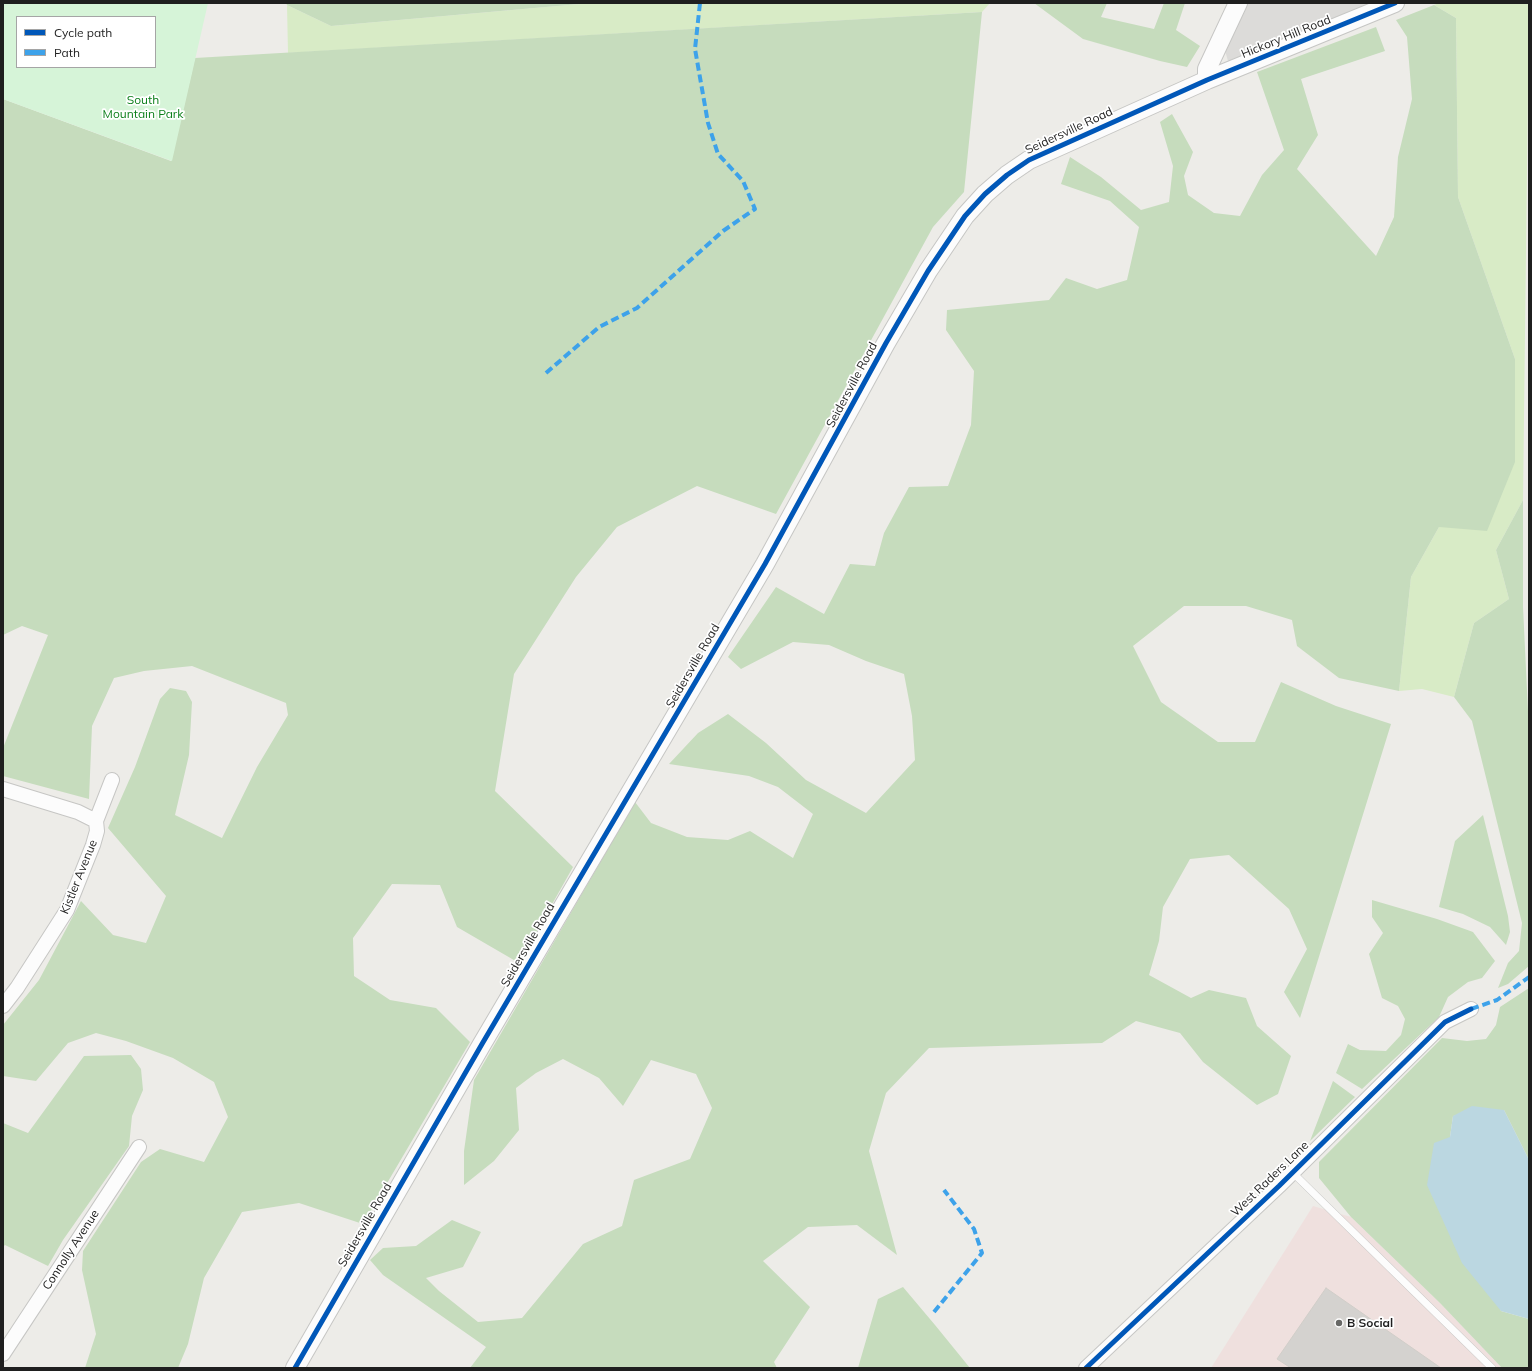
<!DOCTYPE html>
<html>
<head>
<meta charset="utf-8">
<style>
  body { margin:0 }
  #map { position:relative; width:1532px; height:1371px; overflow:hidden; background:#edece8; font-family:Mulish,sans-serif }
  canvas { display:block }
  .frame { position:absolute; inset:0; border:4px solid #1f1f1f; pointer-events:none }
  .legend { position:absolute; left:16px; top:16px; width:140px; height:52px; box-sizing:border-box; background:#fff; border:1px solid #a5a5a5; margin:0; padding:5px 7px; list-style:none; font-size:12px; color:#1f1f1f }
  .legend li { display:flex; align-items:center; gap:8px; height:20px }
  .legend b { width:20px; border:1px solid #a5a5a5 }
</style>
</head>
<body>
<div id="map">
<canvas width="1532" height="1371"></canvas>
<div class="frame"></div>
<ul class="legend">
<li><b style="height:5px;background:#0057b8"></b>Cycle path</li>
<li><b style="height:5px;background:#3da2ea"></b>Path</li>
</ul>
</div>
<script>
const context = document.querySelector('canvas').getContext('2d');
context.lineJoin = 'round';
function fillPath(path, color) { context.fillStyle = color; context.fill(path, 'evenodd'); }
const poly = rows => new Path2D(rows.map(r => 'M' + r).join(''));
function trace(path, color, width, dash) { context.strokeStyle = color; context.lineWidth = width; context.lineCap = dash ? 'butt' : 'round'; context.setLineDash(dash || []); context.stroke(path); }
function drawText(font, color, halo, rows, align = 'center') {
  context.font = font + ' Mulish,sans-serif'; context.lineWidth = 3.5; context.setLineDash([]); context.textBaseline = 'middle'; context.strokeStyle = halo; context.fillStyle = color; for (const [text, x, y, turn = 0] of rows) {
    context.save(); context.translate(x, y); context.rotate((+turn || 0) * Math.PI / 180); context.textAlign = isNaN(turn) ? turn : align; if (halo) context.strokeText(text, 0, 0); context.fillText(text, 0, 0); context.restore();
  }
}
fillPath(poly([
  [1247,3,1370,3,1228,61,1224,47]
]), '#dcdbd9');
fillPath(poly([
  [1313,1206,1351,1217,1440,1303,1502,1368,1211,1368]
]), '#efe0de');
fillPath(poly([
  [591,3,990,3,982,12,288,53,287,5,331,26],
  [1439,3,1529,3,1523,500,1496,550,1509,599,1474,623,1454,697,1422,689,1399,691,1411,577,1439,527,1515,359,1458,197,1456,18,1434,5]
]), '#d8ebc6');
fillPath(poly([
  [286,3,591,3,331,26,287,5],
  [1034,3,1107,3,1101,17,1154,29,1164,3,1185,3,1176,30,1200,46,1187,67,1160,61,1083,39],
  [1434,5,1456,18,1458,197,1515,359,1515,462,1487,531,1439,527,1411,577,1399,691,1339,678,1297,646,1292,620,1246,606,1184,606,1133,646,1161,702,1218,742,1255,742,1281,682,1336,706,1391,724,1300,1018,1284,992,1307,949,1289,909,1229,855,1190,859,1163,907,1159,941,1149,975,1191,998,1209,990,1246,998,1257,1026,1291,1056,1278,1094,1257,1105,1203,1062,1180,1033,1136,1021,1102,1043,929,1048,886,1093,869,1151,897,1255,857,1225,808,1227,763,1261,810,1307,774,1362,777,1368,470,1368,486,1347,383,1275,370,1260,383,1248,416,1246,452,1220,481,1232,463,1267,426,1278,439,1291,478,1322,522,1318,583,1244,622,1226,634,1180,690,1159,712,1108,696,1074,651,1060,623,1106,599,1078,563,1059,536,1073,516,1088,519,1130,494,1161,464,1185,464,1151,474,1080,635,802,651,823,687,837,728,840,750,831,793,858,813,814,778,787,749,776,669,764,698,733,728,714,766,743,806,780,866,813,915,760,912,716,904,674,866,661,829,645,793,642,741,669,728,657,776,587,824,614,850,564,875,566,884,533,909,487,948,486,971,425,974,371,946,330,947,310,1049,300,1066,278,1097,289,1127,280,1139,227,1110,201,1061,184,1070,157,1101,177,1141,210,1169,202,1173,166,1160,122,1172,114,1193,152,1184,176,1188,195,1214,213,1240,216,1262,175,1284,150,1257,72,1376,27,1385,51,1301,79,1318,135,1297,169,1376,256,1394,217,1398,157,1412,99,1407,37,1396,20],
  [982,12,964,192,933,227,776,514,697,486,617,527,576,577,514,674,495,791,573,867,519,963,457,927,440,885,392,884,353,938,354,976,390,1000,436,1008,470,1042,363,1224,299,1203,242,1212,204,1278,188,1344,178,1368,85,1368,96,1334,82,1270,83,1251,141,1162,160,1149,204,1162,228,1117,214,1082,173,1058,126,1041,96,1033,68,1043,36,1081,3,1076,3,1025,39,980,81,901,113,935,146,943,166,896,108,828,135,767,160,699,170,688,186,691,192,702,189,755,175,815,222,838,257,767,288,715,286,703,192,666,144,671,114,678,92,726,89,799,3,776,3,748,48,635,22,626,3,635,3,99,171,161,195,58],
  [1523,500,1523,607,1529,732,1529,966,1508,984,1498,988,1508,963,1519,951,1522,923,1472,721,1454,697,1474,623,1509,599,1496,550],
  [1483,815,1508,916,1510,932,1506,945,1490,927,1463,914,1439,907,1455,841],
  [1372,900,1437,919,1473,932,1495,961,1482,978,1468,982,1448,997,1439,1017,1362,1089,1336,1073,1348,1044,1360,1050,1386,1051,1401,1035,1405,1019,1398,1006,1382,998,1369,954,1383,933,1372,917],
  [1529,988,1529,1160,1504,1110,1453,1116,1450,1137,1501,1311,1529,1319,1529,1368,1502,1368,1440,1303,1351,1217,1319,1178,1319,1162,1442,1038,1467,1041,1486,1039,1496,1025,1500,1007],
  [131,1055,141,1069,143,1090,132,1116,129,1146,63,1240,48,1266,5,1245,3,1247,3,1123,28,1133,84,1056],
  [1333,1081,1355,1097,1310,1141],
  [903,1287,935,1325,970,1368,858,1368,878,1299]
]), '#c6dcbd');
fillPath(poly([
  [3,3,208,3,172,161,3,99],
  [17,17,155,17,155,67,17,67]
]), '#d6f4d8');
fillPath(poly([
  [1472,1106,1504,1110,1529,1160,1529,1319,1501,1311,1462,1263,1427,1185,1434,1143,1450,1137,1453,1116]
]), '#bbd7e1');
const building = poly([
  [1326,1288,1441,1368,1291,1368,1277,1359,1326,1288]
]);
fillPath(building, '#d4d2cf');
trace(building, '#d1cec9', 1);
const service = poly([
  [1292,1172,1492,1368]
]);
const minor = poly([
  [3,789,78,812,96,821],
  [3,1006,17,988,67,910,93,845,97,831,96,821,112,780],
  [3,1354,139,1147],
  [1086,1368,1279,1186,1445,1022,1471,1009]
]);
const tertiary = poly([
  [1207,80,1207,69,1238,3],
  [295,1368,482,1044,765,564,886,343,928,271,965,216,985,194,1007,175,1029,160,1207,80,1395,3]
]);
trace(service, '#c6c6c4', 8);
trace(minor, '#c6c6c4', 16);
trace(tertiary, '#c6c6c4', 20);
trace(service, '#fcfcfc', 7);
trace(minor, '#fcfcfc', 14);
trace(tertiary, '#fcfcfc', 18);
trace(poly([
  [546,373,599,327,637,308,723,231,755,209,743,181,718,154,708,123,695,49,700,3],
  [1471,1009,1497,1000,1529,977],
  [934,1312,982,1253,974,1229,944,1190]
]), '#3da2ea', 4, [8, 4]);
trace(poly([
  [295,1368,482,1044,765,564,886,343,928,271,965,216,985,194,1007,175,1029,160,1207,80,1395,3],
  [1086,1368,1279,1186,1445,1022,1471,1009]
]), '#0057b8', 5);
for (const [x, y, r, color] of [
  [1339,1323,4,"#676765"]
]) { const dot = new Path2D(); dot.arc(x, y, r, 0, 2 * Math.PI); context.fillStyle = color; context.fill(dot); trace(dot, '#fff', 1.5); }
drawText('12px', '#1f1f1f', '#fff', [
  ["Hickory Hill Road",1286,37,-22],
  ["Seidersville Road",1069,131,-25],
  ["Seidersville Road",852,385,-62],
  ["Seidersville Road",693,666,-60],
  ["Kistler Avenue",79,877,-68],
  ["Seidersville Road",528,945,-60],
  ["West Raders Lane",1270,1179,-44],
  ["Seidersville Road",365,1225,-60],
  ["Connolly Avenue",71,1250,-57]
]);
drawText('12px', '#0b7f1a', '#fff', [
  ["South",143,100],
  ["Mountain Park",143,114]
]);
drawText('bold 12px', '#1f1f1f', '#fff', [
  ["B Social",1347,1323]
], 'left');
</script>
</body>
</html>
